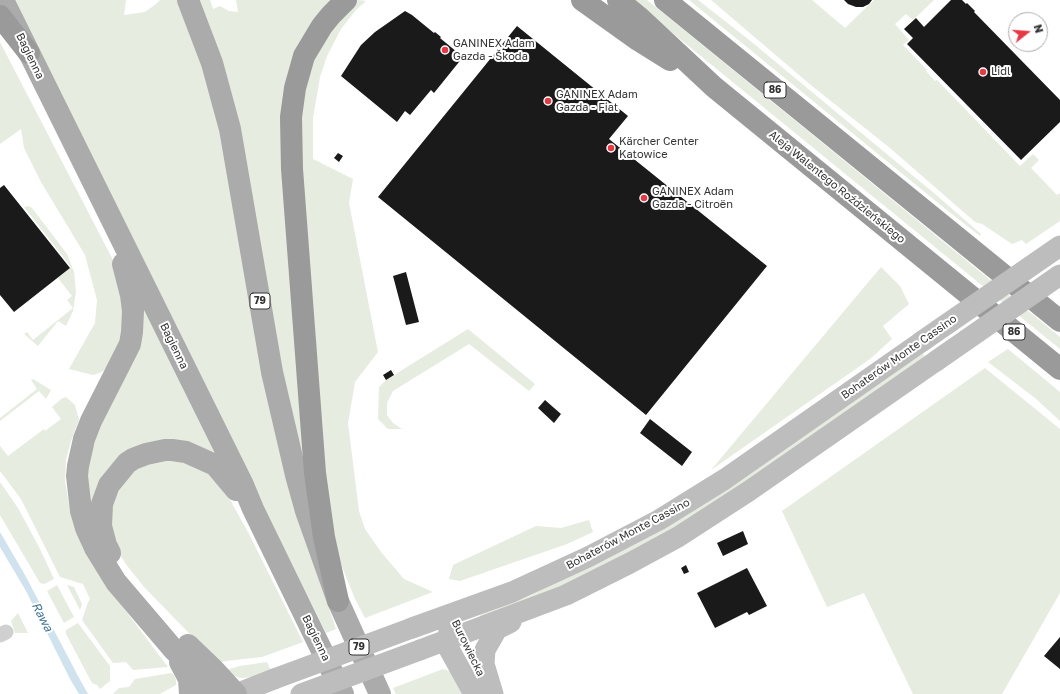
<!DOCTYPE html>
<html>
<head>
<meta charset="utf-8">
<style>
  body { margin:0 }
  #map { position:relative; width:1060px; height:694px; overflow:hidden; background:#fff; font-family:"Golos Text",sans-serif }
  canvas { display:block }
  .north { position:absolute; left:1008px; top:12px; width:40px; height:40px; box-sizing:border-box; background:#fff; border:1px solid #adadad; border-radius:50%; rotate:73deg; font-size:11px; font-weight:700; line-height:16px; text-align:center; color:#333 }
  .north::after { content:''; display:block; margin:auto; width:14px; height:18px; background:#e63946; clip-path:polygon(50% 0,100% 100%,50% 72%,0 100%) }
</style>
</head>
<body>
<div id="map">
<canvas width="1060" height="694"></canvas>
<div class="north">N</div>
</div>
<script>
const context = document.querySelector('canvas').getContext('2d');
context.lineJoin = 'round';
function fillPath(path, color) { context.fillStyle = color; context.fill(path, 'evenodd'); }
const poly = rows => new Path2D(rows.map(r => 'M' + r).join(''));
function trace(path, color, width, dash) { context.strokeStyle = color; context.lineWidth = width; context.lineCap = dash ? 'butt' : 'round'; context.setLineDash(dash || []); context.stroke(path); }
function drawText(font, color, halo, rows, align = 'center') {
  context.font = font + ' "Golos Text",sans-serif'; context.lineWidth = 4; context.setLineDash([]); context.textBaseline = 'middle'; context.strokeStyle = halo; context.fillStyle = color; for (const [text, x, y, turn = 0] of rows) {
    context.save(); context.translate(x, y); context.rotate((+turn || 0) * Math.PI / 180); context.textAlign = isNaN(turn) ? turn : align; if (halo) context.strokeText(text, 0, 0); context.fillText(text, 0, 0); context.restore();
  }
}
fillPath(poly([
  [13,0,126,0,124,15,145,12,156,4,160,0,178,0,186,19,215,105,300,523,336,629,326,633],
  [198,0,210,0,213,9,220,6,229,11,238,12,236,0,335,0,301,47,303,460],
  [358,0,366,1,356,10,341,29,327,56,320,77,313,118,313,159,353,179,349,203,378,352,355,382,348,423,359,511,365,529,381,552,404,579,433,592,365,618,355,599,341,564,327,519,299,124,309,67,335,22],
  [632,0,647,0,760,92,1060,337,1060,349],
  [689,0,698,0,748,39,935,194,981,234,980,236,948,211],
  [711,0,812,0,845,28,874,0,934,0,913,20,906,14,895,24,909,40,903,45,927,70,926,71,935,81,937,80,1020,166,1033,154,1039,160,1031,168,1057,195,1060,193,1060,221,1026,244,1022,240,1012,244,982,224,975,222,890,148,812,86],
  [0,42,114,262,124,289,124,330,112,362,102,372,93,375,69,369,95,323,97,300,85,255,41,182,24,148,21,129,0,144],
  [29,206,32,208,67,254,74,272,76,292,73,311,66,326,58,321,38,346,24,334,27,332,33,340,73,308,67,300,72,296,58,278,71,267,24,207],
  [881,267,900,286,909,304,883,326,892,339,870,359,711,470],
  [144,309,216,454,168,441,92,507,88,504,87,461,142,310],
  [468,329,535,384,529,391,469,344,393,391,387,403,387,415,393,423,402,429,388,429,378,419,379,387,386,380],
  [1008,349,1060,392,1060,421,1035,398,988,362],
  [922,351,926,359,707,510,585,577,482,618,480,615,530,596,579,570],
  [985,368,1060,429,1060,593,1002,694,913,694,864,593,827,607,782,511],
  [33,379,51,390,46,399,39,391,0,421,0,418,37,389,31,380],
  [66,397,75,405,79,420,71,441,66,460,65,481,70,511,83,549,101,578,168,667,133,670,126,662,113,663,82,620,88,602,90,599,83,584,60,577,21,499,0,471,0,446,8,456,44,429,45,431,61,419,52,407,61,399],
  [170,458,200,466,223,487,249,534,303,642,262,657,226,661,218,663,145,588,128,567,114,546,110,507,126,477,146,463],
  [0,482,18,508,40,549,54,579,44,584,40,583,0,515],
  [589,520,593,532,567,544,460,581,449,579,453,565,536,526,561,528],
  [57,585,74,617,64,623,47,591],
  [67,585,74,587,82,604,80,610],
  [18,613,28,633,15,633,11,621],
  [78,623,110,666,110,681,100,689,97,685,92,683,66,634,66,630],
  [267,662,271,671,254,677,240,678,232,675,226,670,240,666],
  [443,669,458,674,468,694,396,694,393,688],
  [171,673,174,675,176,680,176,685,160,694,113,694,119,688,129,687,135,679]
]), '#e6ecdf');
fillPath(poly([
  [0,532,25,575,78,676,88,694,79,694,70,679,26,591,0,547]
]), '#cfe2ee');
fillPath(poly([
  [844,0,872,0,869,4,863,7,856,7,848,4],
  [951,0,962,0,966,4,967,3,975,11,974,12,1060,100,1060,122,1021,160,907,44,913,38,904,29,916,18,924,27],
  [405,11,412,15,434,33,435,32,441,37,440,38,463,57,434,93,431,90,410,115,405,111,397,122,341,76,361,45,375,32],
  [517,26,628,116,609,139,767,266,646,415,378,197],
  [338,153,343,156,339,162,334,158],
  [4,185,70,268,14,312,0,295,0,188],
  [406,272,419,322,406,325,393,276],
  [391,370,394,375,386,380,383,375],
  [545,400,561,414,554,423,538,408],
  [650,419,692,452,682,466,640,433],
  [743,531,748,544,723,556,717,543],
  [686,565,689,572,684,574,681,568],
  [747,568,767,606,749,615,747,612,715,628,697,593],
  [1060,637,1060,669,1044,656]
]), '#1a1a1a');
trace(poly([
  [0,635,6,632]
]), '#d0d0d0', 15);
trace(poly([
  [450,627,447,640,449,649,474,694],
  [412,628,512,592,588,557,659,520,725,479,921,342],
  [420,650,566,595,630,563,678,537,749,491,936,361],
  [236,694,274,679],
  [493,694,484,664,485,650,497,629,511,622]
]), '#bdbdbd', 21);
trace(poly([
  [3,0,243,485,253,509,343,694],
  [188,0,212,63,230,129,272,372,296,475,306,511,338,601,380,694],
  [123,264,131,295,133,311,132,332,130,344,125,354,91,421,84,439,78,466,77,476,81,511,86,528,95,548,116,582,174,650,193,668,214,694],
  [110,553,106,545,101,526,102,504,109,485,127,463,133,459,146,454,165,450,172,450,186,452,215,465,236,490],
  [188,645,214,670,236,694],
  [180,662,189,679,190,694]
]), '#ababab', 22);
trace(poly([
  [582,0,638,40,670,60],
  [618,0,640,18,714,87,1060,369],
  [665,0,1060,321],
  [0,16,29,53],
  [338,601,324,537,315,473,292,169,291,117,295,88,304,56,322,26,331,15,346,0]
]), '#9a9a9a', 22);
trace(poly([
  [921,342,1060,246],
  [936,361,1060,275],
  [274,679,412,628],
  [301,694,420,650]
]), '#bdbdbd', 21);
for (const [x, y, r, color] of [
  [445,50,4,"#e63946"],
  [983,72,4,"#e63946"],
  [548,101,4,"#e63946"],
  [611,148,4,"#e63946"],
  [644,198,4,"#e63946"]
]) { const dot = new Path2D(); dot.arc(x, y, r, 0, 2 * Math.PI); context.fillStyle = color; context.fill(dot); trace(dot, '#fff', 1.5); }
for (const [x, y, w] of [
  [775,90,22],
  [260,301,20],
  [1014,332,22],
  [359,647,20]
]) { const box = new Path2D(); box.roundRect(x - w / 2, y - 8, w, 16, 3); context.fillStyle = '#fff'; context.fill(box); trace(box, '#333', 1); }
drawText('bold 10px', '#333', null, [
  ["86",775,90],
  ["79",260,301],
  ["86",1014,332],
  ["79",359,647]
]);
drawText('11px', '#333', '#fff', [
  ["GANINEX Adam",453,44],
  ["Gazda - Škoda",453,57],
  ["Lidl",991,72],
  ["GANINEX Adam",556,95],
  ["Gazda - Fiat",556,108],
  ["Kärcher Center",619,142],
  ["Katowice",619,155],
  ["GANINEX Adam",652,192],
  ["Gazda - Citroën",652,205]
], 'left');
drawText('11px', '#333', '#fff', [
  ["Bagienna",30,56,64],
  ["Aleja Walentego Roździeńskiego",837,187,39],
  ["Bagienna",174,346,64],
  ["Bohaterów Monte Cassino",899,357,-35],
  ["Bohaterów Monte Cassino",628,534,-28],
  ["Bagienna",316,638,64],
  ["Burowiecka",468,648,64]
]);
drawText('italic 12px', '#3f7597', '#fff', [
  ["Rawa",42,617,62]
]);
</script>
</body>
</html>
